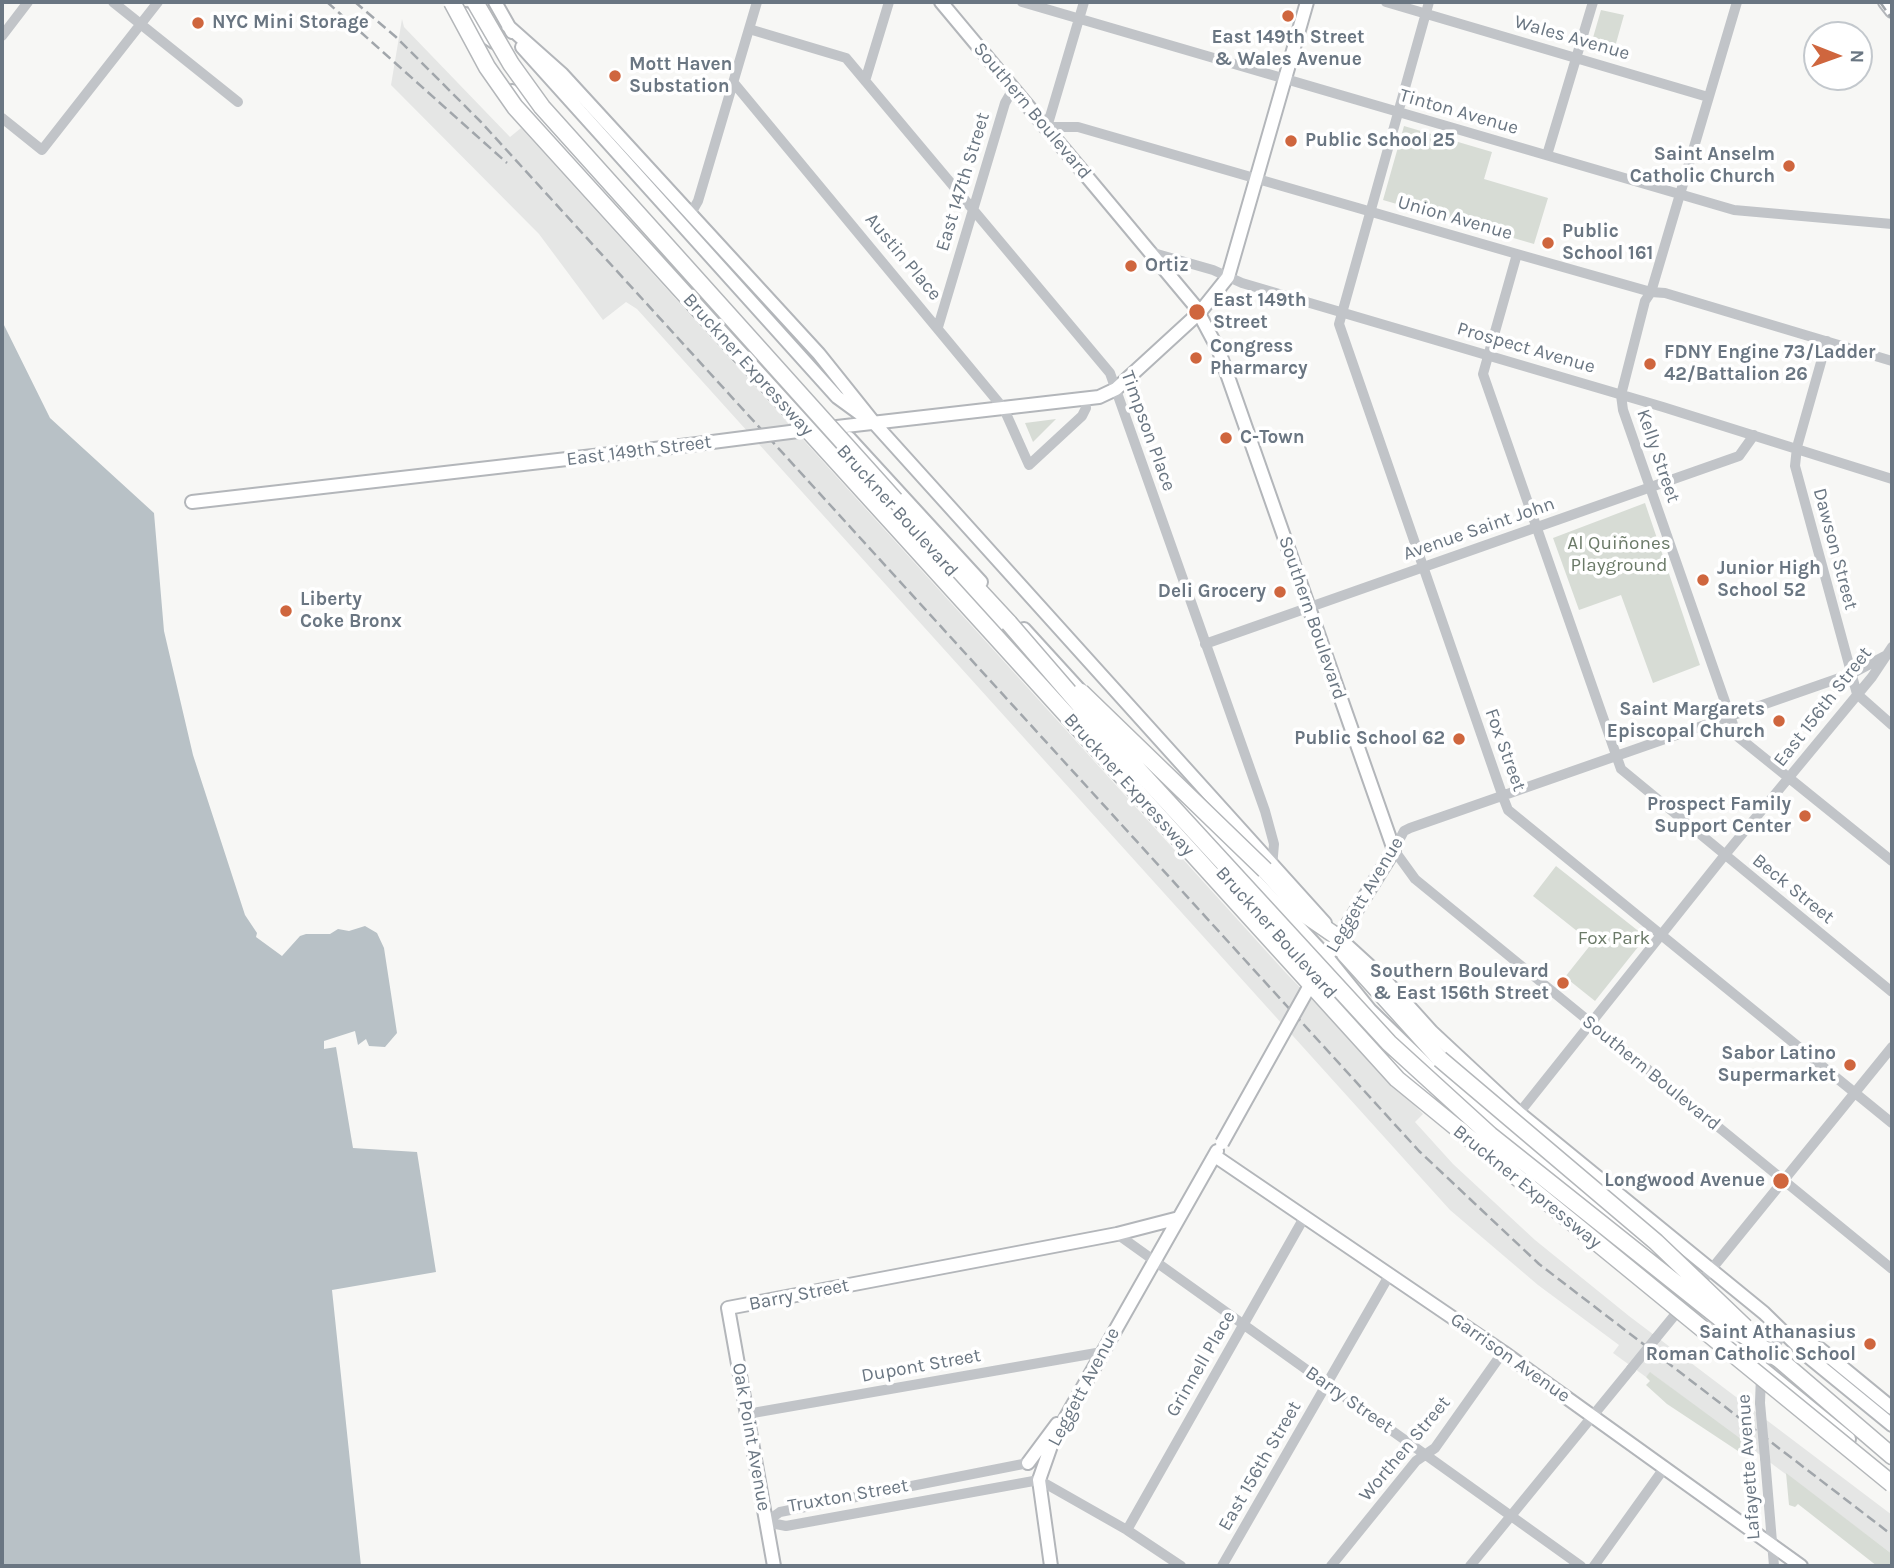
<!DOCTYPE html>
<html>
<head>
<meta charset="utf-8">
<style>
  body { margin:0 }
  #map { position:relative; width:1894px; height:1568px; overflow:hidden; background:#f7f7f5; font-family:Karla,sans-serif }
  canvas { display:block }
  .frame { position:absolute; inset:0; border:4px solid #6a7682; pointer-events:none }
  .north { position:absolute; left:1803px; top:21px; width:70px; height:70px; box-sizing:border-box; background:#fff; border:2px solid #c3c8cd; border-radius:50%; rotate:91deg; font-size:19px; font-weight:700; line-height:28px; text-align:center; color:#6a7682 }
  .north::after { content:''; display:block; margin:auto; width:24px; height:32px; background:#cf663e; clip-path:polygon(50% 0,100% 100%,50% 72%,0 100%) }
</style>
</head>
<body>
<div id="map">
<canvas width="1894" height="1568"></canvas>
<div class="frame"></div>
<div class="north">N</div>
</div>
<script>
const context = document.querySelector('canvas').getContext('2d');
context.lineJoin = 'round';
function fillPath(path, color) { context.fillStyle = color; context.fill(path, 'evenodd'); }
const poly = rows => new Path2D(rows.map(r => 'M' + r).join(''));
function trace(path, color, width, dash) { context.strokeStyle = color; context.lineWidth = width; context.lineCap = dash ? 'butt' : 'round'; context.setLineDash(dash || []); context.stroke(path); }
function drawText(font, color, halo, rows, align = 'center') {
  context.font = font + ' Karla,sans-serif'; context.lineWidth = 7; context.setLineDash([]); context.textBaseline = 'middle'; context.strokeStyle = halo; context.fillStyle = color; for (const [text, x, y, turn = 0] of rows) {
    context.save(); context.translate(x, y); context.rotate((+turn || 0) * Math.PI / 180); context.textAlign = isNaN(turn) ? turn : align; if (halo) context.strokeText(text, 0, 0); context.fillText(text, 0, 0); context.restore();
  }
}
fillPath(poly([
  [402,19,404,27,510,137,521,128,1286,973,1423,1114,1415,1122,1453,1164,1535,1240,1629,1316,1892,1515,1892,1554,1651,1373,1646,1377,1613,1353,1619,1345,1538,1285,1450,1210,637,309,626,302,603,320,539,234,391,85]
]), '#e5e6e5');
fillPath(poly([
  [1601,10,1624,15,1613,54,1590,48],
  [1404,126,1492,152,1484,179,1548,198,1534,244,1383,200],
  [1056,419,1033,442,1025,423],
  [1645,503,1700,665,1653,683,1621,595,1579,610,1553,538],
  [1556,866,1646,937,1595,1001,1565,977,1592,943,1533,896],
  [1650,1372,1745,1442,1744,1455,1667,1404,1646,1385,1650,1381,1646,1377],
  [1786,1473,1892,1554,1892,1566,1877,1566,1798,1504,1795,1507,1789,1505]
]), '#d7dcd5');
fillPath(poly([
  [2,321,50,418,154,513,164,631,193,755,245,915,257,933,256,937,282,956,300,936,306,934,330,934,338,929,349,931,365,926,377,933,384,948,397,1033,385,1047,369,1046,366,1039,358,1045,355,1031,324,1041,324,1049,336,1047,353,1148,417,1152,436,1272,332,1290,361,1566,2,1566]
]), '#b8c1c6');
const major = poly([
  [495,2,512,32],
  [941,2,1195,306,1219,351,1394,850,1324,962],
  [1885,2,1892,11],
  [465,14,479,32,494,42],
  [508,26,562,74,819,354,875,424,1325,923],
  [522,47,837,397,863,416],
  [512,91,751,351],
  [802,431,1099,397,1116,389,1200,312,1228,277,1307,2],
  [849,438,981,582],
  [192,502,689,445],
  [942,561,1061,697],
  [1024,629,1087,698],
  [1153,771,1327,957,1370,1010,1434,1072,1685,1280],
  [1170,817,1400,1067,1470,1129],
  [1340,939,1386,981,1432,1032,1519,1113,1764,1313,1810,1358,1892,1425],
  [1215,1156,1503,1352,1801,1566],
  [1590,1227,1849,1439],
  [1794,1336,1820,1349,1892,1408],
  [1028,1463,1057,1424],
  [774,1566,728,1308,1117,1234,1179,1218],
  [1051,1566,1039,1480,1053,1440,1217,1151]
]);
const highway = poly([
  [895,500,1009,623],
  [1265,870,1304,914,1339,938,1345,954,1440,1059],
  [1780,1360,1892,1456]
]);
trace(major, '#b3b6ba', 16);
trace(highway, '#b4b7ba', 19);
trace(poly([
  [113,2,238,102],
  [1022,2,1734,210,1892,224],
  [1084,2,1047,127,1078,127,1517,254,1651,292,1665,293,1892,361],
  [1386,2,1708,97],
  [1429,2,1339,324,1503,797,1508,810,1892,1123],
  [1737,2,1651,292,1645,301,1621,395,1623,410,1737,736,1892,861],
  [749,29,846,58,1110,373,1265,811,1274,844,1272,867],
  [2,36,28,2],
  [865,81,889,2],
  [733,82,1004,409,1029,465,1082,416,1086,408,1085,399],
  [2,118,42,150,158,2],
  [1547,155,1593,2],
  [690,215,698,201,757,2],
  [1150,252,1213,270,1242,283,1663,407,1892,479],
  [1517,254,1483,374,1621,769,1892,992],
  [938,327,1005,103,1013,89],
  [1827,341,1797,447,1795,466,1857,694,1892,725],
  [1205,644,1739,456,1754,435],
  [1885,656,1851,674,1410,828,1404,831,1394,850,1415,879,1892,1269],
  [1516,1117,1724,856,1872,677,1892,647],
  [1117,1234,1581,1566],
  [1697,1287,1892,1047],
  [1656,1338,1683,1305],
  [1767,1357,1785,1331],
  [1760,1403,1761,1375],
  [747,1414,1102,1352],
  [1765,1458,1774,1566],
  [766,1522,786,1526,1039,1480,1127,1530,1181,1566],
  [766,1522,780,1512,1028,1463],
  [1127,1530,1305,1216],
  [1222,1566,1390,1274],
  [1331,1566,1416,1461,1435,1448,1503,1352],
  [1470,1566,1631,1369],
  [1594,1566,1665,1467]
]), '#c1c4c8', 10);
trace(major, '#fff', 12);
trace(highway, '#fff', 16);
trace(poly([
  [327,2,507,163],
  [355,2,396,37,481,122,1419,1151,1539,1264,1892,1535],
  [1880,2,1892,19]
]), '#a1a6ab', 2.5, [10, 5]);
const majorBridge = poly([
  [689,445,798,431],
  [1222,1143,1308,989]
]);
const highwayBridge = poly([
  [452,2,487,67,515,107,1397,1079,1892,1484],
  [475,2,511,64,542,107,895,500],
  [1009,623,1097,725,1389,1043,1490,1135,1726,1323,1780,1360],
  [1081,692,1265,870],
  [1440,1059,1656,1242,1745,1327]
]);
trace(majorBridge, '#b3b6ba', 16, []);
trace(highwayBridge, '#b4b7ba', 19, []);
trace(poly([
  [1631,1369,1656,1338],
  [1760,1403,1765,1458]
]), '#c1c4c8', 10);
trace(majorBridge, '#fff', 12);
trace(highwayBridge, '#fff', 16);
for (const [x, y, r, color] of [
  [1288,16,7,"#cf663e"],
  [198,23,7,"#cf663e"],
  [615,76,7,"#cf663e"],
  [1291,141,7,"#cf663e"],
  [1789,166,7,"#cf663e"],
  [1548,243,7,"#cf663e"],
  [1131,266,7,"#cf663e"],
  [1197,312,9,"#cf663e"],
  [1196,358,7,"#cf663e"],
  [1650,364,7,"#cf663e"],
  [1226,438,7,"#cf663e"],
  [1703,580,7,"#cf663e"],
  [1280,592,7,"#cf663e"],
  [286,611,7,"#cf663e"],
  [1779,721,7,"#cf663e"],
  [1459,739,7,"#cf663e"],
  [1805,816,7,"#cf663e"],
  [1563,983,7,"#cf663e"],
  [1850,1065,7,"#cf663e"],
  [1781,1181,9,"#cf663e"],
  [1870,1344,7,"#cf663e"]
]) { const dot = new Path2D(); dot.arc(x, y, r, 0, 2 * Math.PI); context.fillStyle = color; context.fill(dot); trace(dot, '#fff', 2.5); }
drawText('bold 19px', '#6a7682', '#fff', [
  ["NYC Mini Storage",212,23],
  ["East 149th Street",1288,38,"center"],
  ["& Wales Avenue",1288,60,"center"],
  ["Mott Haven",629,65],
  ["Substation",629,87],
  ["Public School 25",1305,141],
  ["Saint Anselm",1775,155,"right"],
  ["Catholic Church",1775,177,"right"],
  ["Public",1562,232],
  ["School 161",1562,254],
  ["Ortiz",1145,266],
  ["East 149th",1213,301],
  ["Street",1213,323],
  ["Congress",1210,347],
  ["Pharmarcy",1210,369],
  ["FDNY Engine 73/Ladder",1664,353],
  ["42/Battalion 26",1664,375],
  ["C-Town",1240,438],
  ["Junior High",1717,569],
  ["School 52",1717,591],
  ["Deli Grocery",1266,592,"right"],
  ["Liberty",300,600],
  ["Coke Bronx",300,622],
  ["Saint Margarets",1765,710,"right"],
  ["Episcopal Church",1765,732,"right"],
  ["Public School 62",1445,739,"right"],
  ["Prospect Family",1791,805,"right"],
  ["Support Center",1791,827,"right"],
  ["Southern Boulevard",1549,972,"right"],
  ["& East 156th Street",1549,994,"right"],
  ["Sabor Latino",1836,1054,"right"],
  ["Supermarket",1836,1076,"right"],
  ["Longwood Avenue",1765,1181,"right"],
  ["Saint Athanasius",1856,1333,"right"],
  ["Roman Catholic School",1856,1355,"right"]
], 'left');
drawText('19px', '#6a7682', '#fff', [
  ["Wales Avenue",1572,38,16],
  ["Southern Boulevard",1032,111,50],
  ["Tinton Avenue",1459,112,16],
  ["East 147th Street",963,182,-73],
  ["Union Avenue",1455,218,16],
  ["Austin Place",903,257,50],
  ["Prospect Avenue",1526,348,16],
  ["Bruckner Expressway",748,365,48],
  ["Timpson Place",1148,431,70],
  ["East 149th Street",639,451,-7],
  ["Kelly Street",1658,456,71],
  ["Bruckner Boulevard",897,511,48],
  ["Avenue Saint John",1479,529,-19],
  ["Dawson Street",1835,549,75],
  ["Southern Boulevard",1312,618,71],
  ["East 156th Street",1823,707,-52],
  ["Fox Street",1505,750,70],
  ["Bruckner Expressway",1129,785,48],
  ["Beck Street",1793,889,39],
  ["Leggett Avenue",1365,895,-59],
  ["Bruckner Boulevard",1276,933,48],
  ["Southern Boulevard",1651,1073,39],
  ["Bruckner Expressway",1527,1187,39],
  ["Barry Street",799,1295,-11],
  ["Garrison Avenue",1510,1358,35],
  ["Grinnell Place",1201,1364,-60],
  ["Dupont Street",921,1366,-10],
  ["Leggett Avenue",1084,1387,-62],
  ["Barry Street",1349,1400,35],
  ["Oak Point Avenue",751,1437,80],
  ["Worthen Street",1405,1449,-50],
  ["East 156th Street",1260,1466,-60],
  ["Lafayette Avenue",1749,1467,-94],
  ["Truxton Street",848,1496,-10]
]);
drawText('19px', '#6b7a68', '#fff', [
  ["Al Quiñones",1619,544],
  ["Playground",1619,566],
  ["Fox Park",1614,939]
]);
</script>
</body>
</html>
